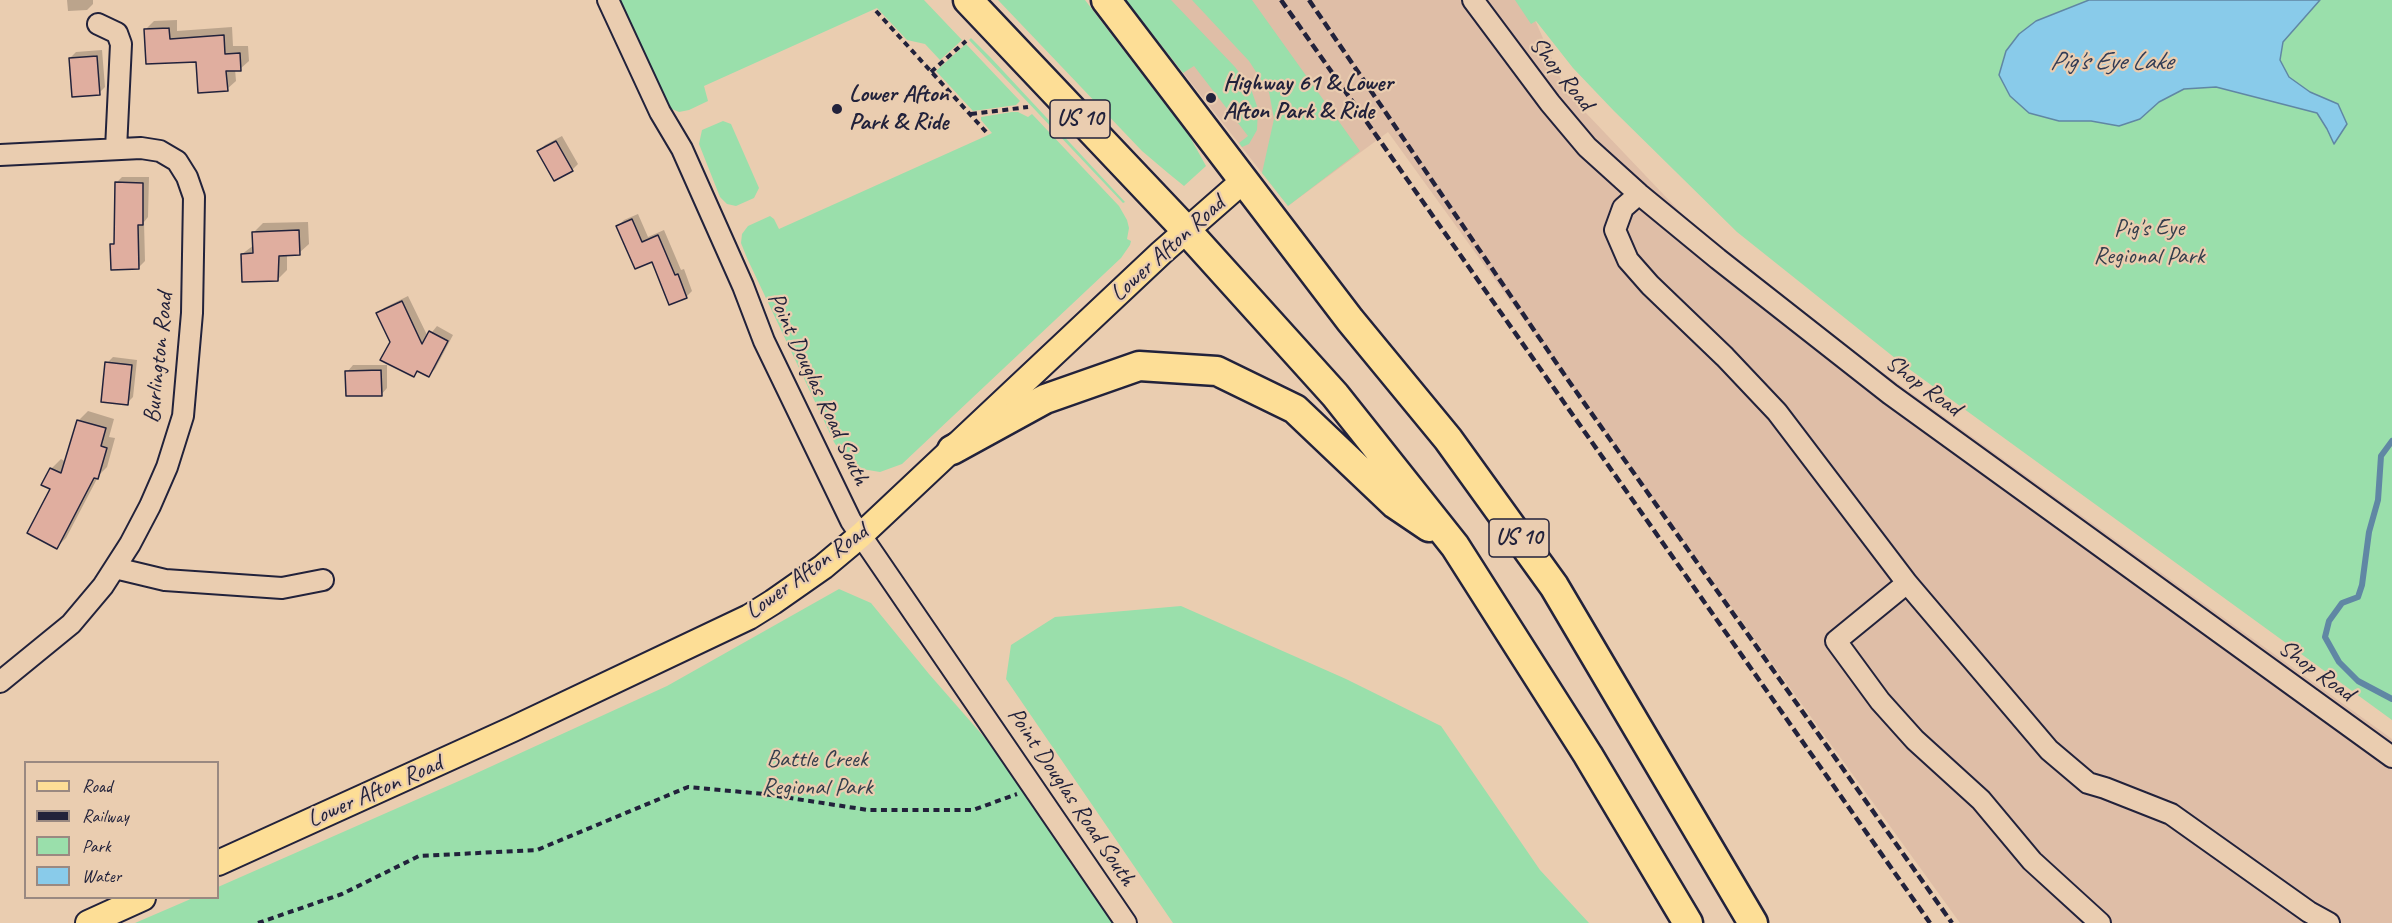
<!DOCTYPE html>
<html>
<head>
<meta charset="utf-8">
<style>
  body { margin:0 }
  #map { position:relative; width:2392px; height:923px; overflow:hidden; background:#eacdb0; font-family:Caveat,sans-serif }
  canvas { display:block }
  .legend { position:absolute; left:24px; top:761px; width:195px; height:138px; box-sizing:border-box; background:#eacdb0; border:2px solid #9a8981; margin:0; padding:8px 10px; list-style:none; font-size:18px; color:#22223b }
  .legend li { display:flex; align-items:center; gap:12px; height:30px }
  .legend b { width:30px; border:2px solid #9a8981 }
</style>
</head>
<body>
<div id="map">
<canvas width="2392" height="923"></canvas>
<ul class="legend">
<li><b style="height:8px;background:#fdde96"></b>Road</li>
<li><b style="height:8px;background:#22223b"></b>Railway</li>
<li><b style="height:16px;background:#9adfab"></b>Park</li>
<li><b style="height:16px;background:#89cbea"></b>Water</li>
</ul>
</div>
<script>
const context = document.querySelector('canvas').getContext('2d');
context.lineJoin = 'round';
function fillPath(path, color) { context.fillStyle = color; context.fill(path, 'evenodd'); }
const poly = rows => new Path2D(rows.map(r => 'M' + r).join(''));
function trace(path, color, width, dash) { context.strokeStyle = color; context.lineWidth = width; context.lineCap = dash ? 'butt' : 'round'; context.setLineDash(dash || []); context.stroke(path); }
function drawText(font, color, halo, rows, align = 'center') {
  context.font = font + ' Caveat,sans-serif'; context.lineWidth = 4.5; context.setLineDash([]); context.textBaseline = 'middle'; context.strokeStyle = halo; context.fillStyle = color; for (const [text, x, y, turn = 0] of rows) {
    context.save(); context.translate(x, y); context.rotate((+turn || 0) * Math.PI / 180); context.textAlign = isNaN(turn) ? turn : align; if (halo) context.strokeText(text, 0, 0); context.fillText(text, 0, 0); context.restore();
  }
}
fillPath(poly([
  [1126,0,1520,0,1535,20,1567,93,1683,215,1846,346,2392,739,2392,923,1960,923,1388,132,1288,206]
]), '#dfbea7');
fillPath(poly([
  [620,0,924,0,962,40,940,60,925,44,907,40,877,8,704,86,708,101,689,110,679,112,672,109,667,102],
  [998,0,1085,0,1190,137,1206,166,1184,186,1168,173,1142,151],
  [1126,0,1171,0,1235,67,1251,89,1258,109,1257,130,1249,144,1242,147,1239,143,1248,136,1194,66,1183,73],
  [1192,0,1252,0,1360,151,1288,206,1262,173,1274,119,1269,92,1249,61],
  [1515,0,2392,0,2392,720,1905,366,1737,232,1614,111,1573,68,1536,21,1531,24],
  [971,38,991,58,1125,202,1123,203,969,40],
  [966,44,1020,101,1016,105,973,111,936,71],
  [1012,112,1018,112,1028,117,1032,114,1119,206,1127,220,1129,228,1127,239,1131,241,1130,245,1121,258,902,464,880,472,856,468,844,458,834,442,747,258,741,243,742,234,748,226,770,216,774,219,779,229,986,136,992,133,981,120,981,117],
  [723,121,731,124,759,188,754,198,736,206,727,204,720,197,699,144,702,130],
  [839,589,871,603,929,674,1076,842,1120,923,135,923,193,898,218,898,218,887,468,777,667,686],
  [1181,606,1346,679,1441,726,1540,870,1589,923,1173,923,1006,679,1011,645,1055,617]
]), '#9adfab');
const water = poly([
  [2089,0,2320,0,2283,42,2280,60,2289,77,2310,92,2338,104,2347,124,2334,144,2327,129,2317,113,2216,87,2184,89,2159,102,2140,119,2119,126,2091,121,2059,121,2029,113,2010,96,1999,75,2006,51,2019,34,2036,21,2089,0]
]);
fillPath(water, '#89cbea');
trace(water, '#6087a4', 1.5);
fillPath(poly([
  [67,0,93,0,93,4,87,10,68,11],
  [177,20,177,31,232,27,233,46,248,46,249,61,240,69,235,69,236,81,227,89,198,60,146,29,154,21],
  [102,50,105,87,99,93,70,58,76,52],
  [562,136,578,164,572,170,539,151,545,145],
  [122,177,149,177,148,217,144,222,145,261,138,268,112,245,116,241,116,183],
  [638,214,648,237,664,230,681,270,684,269,692,291,686,297,653,260,618,226,624,220],
  [308,222,309,244,299,253,287,254,287,270,278,279,242,254,254,245,254,232,263,223],
  [408,296,428,337,437,326,453,335,435,369,429,375,419,370,414,376,391,342,378,314,384,308],
  [113,357,137,360,133,397,127,403,107,363],
  [353,365,387,365,387,388,381,395,347,372],
  [88,411,114,419,109,437,115,438,107,467,99,475,66,538,57,547,51,469,61,459,66,462,78,421]
]), '#0003');
trace(poly([
  [2392,441,2381,456,2378,500,2369,532,2362,585,2358,597,2342,603,2329,621,2325,637,2339,662,2358,681,2392,699]
]), '#6087a4', 6);
const building = poly([
  [169,28,170,39,224,35,225,54,240,53,241,71,226,71,228,91,198,93,196,62,146,64,144,29,169,28],
  [97,56,100,95,72,97,69,58,97,56],
  [556,141,573,171,554,181,537,151,556,141],
  [115,182,143,183,143,225,138,225,139,269,111,270,110,244,114,244,115,182],
  [632,219,642,242,658,235,675,275,678,274,687,298,669,305,652,262,635,269,616,226,632,219],
  [299,230,300,255,279,256,278,281,242,282,241,254,253,253,252,232,299,230],
  [402,301,422,344,429,331,448,341,429,377,417,371,414,377,380,360,390,342,376,313,402,301],
  [105,362,132,365,128,405,101,402,105,362],
  [381,370,382,396,346,396,345,371,381,370],
  [77,420,106,428,101,446,107,448,98,479,94,478,57,549,27,533,50,489,41,485,50,468,61,473,77,420]
]);
fillPath(building, '#e0ae9f');
trace(building, '#22223b', 1.5);
const minor = poly([
  [608,0,660,112,682,149,743,286,764,341,851,521,1126,923],
  [1473,0,1550,103,1587,147,1639,194,1718,259,1890,394,2392,757],
  [98,24,117,33,121,44,116,149],
  [0,155,141,148,160,151,177,161,187,177,194,197,192,313,183,416,167,467,150,506,130,544,103,586,71,624,0,682],
  [1639,194,1623,208,1615,230,1628,260,1650,285,1725,357,1777,412,1907,583,2049,750,2088,783,2105,788,2171,814,2309,912,2329,923],
  [115,568,165,580,282,588,323,580],
  [1907,583,1836,641,1880,701,1915,740,1981,800,2032,861,2100,923]
]);
const major = poly([
  [218,863,513,729,749,617,773,602,823,567,860,536,1161,253,1243,181],
  [88,923,143,898]
]);
const highway = poly([
  [968,0,1186,230,1335,395,1455,546,1588,755,1688,923],
  [1106,0,1350,320,1448,439,1554,586,1753,923],
  [952,450,1045,399,1139,366,1217,371,1295,409,1395,504,1429,527]
]);
trace(minor, '#22223b', 24);
trace(major, '#22223b', 28);
trace(highway, '#22223b', 33);
trace(poly([
  [876,11,987,133],
  [931,72,966,41],
  [971,114,1028,107],
  [258,923,342,894,419,856,537,850,688,787,764,794,868,810,973,810,1017,794]
]), '#22223b', 4, [6, 4.5]);
trace(minor, '#eacdb0', 20);
trace(major, '#fdde96', 24);
trace(highway, '#fdde96', 28);
trace(poly([
  [1281,0,1930,923],
  [1309,0,1568,380,1952,923]
]), '#22223b', 4.5, [9, 4.5]);
for (const [x, y, r, color] of [
  [1211,98,6,"#22223b"],
  [837,109,6,"#22223b"]
]) { const dot = new Path2D(); dot.arc(x, y, r, 0, 2 * Math.PI); context.fillStyle = color; context.fill(dot); trace(dot, '#eacdb0', 2); }
for (const [x, y, w] of [
  [1080,119,60],
  [1519,538,60]
]) { const box = new Path2D(); box.roundRect(x - w / 2, y - 19, w, 38, 4.5); context.fillStyle = '#eacdb0'; context.fill(box); trace(box, '#22223b', 1.5); }
drawText('bold 22px', '#22223b', null, [
  ["US 10",1080,119],
  ["US 10",1519,538]
]);
drawText('24px', '#22223b', '#eacdb0', [
  ["Shop Road",1561,74,51],
  ["Lower Afton Road",1168,249,-42],
  ["Burlington Road",159,358,-84],
  ["Shop Road",1923,386,36],
  ["Point Douglas Road South",818,389,65],
  ["Lower Afton Road",807,572,-36],
  ["Shop Road",2316,671,36],
  ["Lower Afton Road",375,792,-24],
  ["Point Douglas Road South",1071,797,56]
]);
drawText('bold 24px', '#22223b', '#eacdb0', [
  ["Highway 61 & Lower",1223,84],
  ["Afton Park & Ride",1223,112],
  ["Lower Afton",849,95],
  ["Park & Ride",849,123]
], 'left');
drawText('24px', '#343e4c', '#eacdb0', [
  ["Pig's Eye",2149,229],
  ["Regional Park",2149,257],
  ["Battle Creek",817,760],
  ["Regional Park",817,788]
]);
drawText('italic 26px', '#313b55', '#eacdb0', [
  ["Pig's Eye Lake",2111,62]
]);
</script>
</body>
</html>
